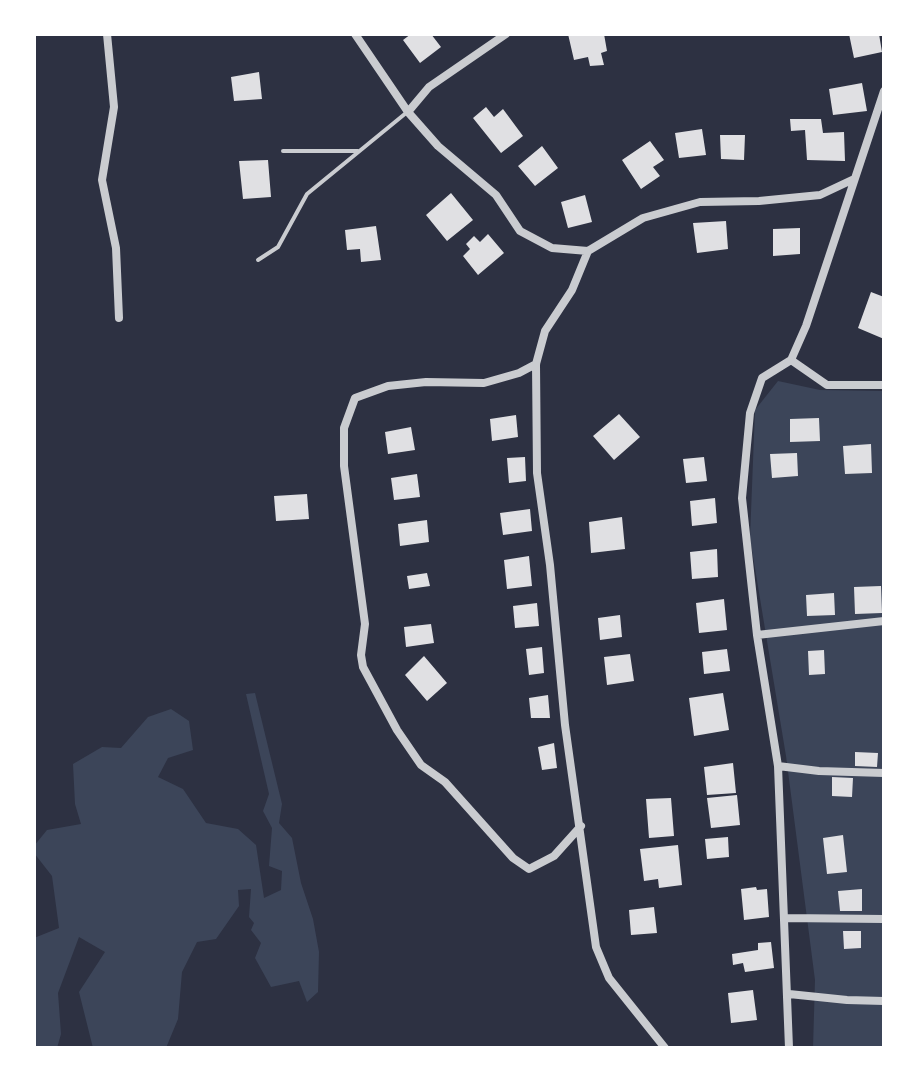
<!DOCTYPE html>
<html>
<head>
<meta charset="utf-8">
<style>
  body { margin:0 }
  #map { position:relative; width:918px; height:1082px; overflow:hidden; background:#2d3142; font-family:"PT Serif",serif }
  canvas { display:block }
  .frame { position:absolute; inset:0; border:36px solid #fff; pointer-events:none }
</style>
</head>
<body>
<div id="map">
<canvas width="918" height="1082"></canvas>
<div class="frame"></div>
</div>
<script>
const context = document.querySelector('canvas').getContext('2d');
context.lineJoin = 'round';
function fillPath(path, color) { context.fillStyle = color; context.fill(path, 'evenodd'); }
const poly = rows => new Path2D(rows.map(r => 'M' + r).join(''));
function trace(path, color, width, dash) { context.strokeStyle = color; context.lineWidth = width; context.lineCap = dash ? 'butt' : 'round'; context.setLineDash(dash || []); context.stroke(path); }
fillPath(poly([
  [778,381,820,390,884,391,884,1048,813,1048,815,980,786,756,750,538,755,410],
  [255,693,282,804,279,823,292,838,301,883,313,919,319,952,318,992,307,1002,299,981,271,987,255,958,261,943,251,930,254,923,249,917,251,889,238,890,239,906,216,939,197,942,182,972,178,1019,166,1048,93,1048,79,992,105,952,79,937,58,993,61,1034,57,1048,34,1048,34,938,59,928,52,876,34,853,34,846,47,830,81,824,75,804,73,764,102,747,121,748,148,717,171,709,189,721,193,750,168,758,158,777,183,789,206,823,238,829,256,845,264,898,281,890,282,871,269,866,272,828,263,811,269,794,246,694]
]), '#3c4559');
fillPath(poly([
  [411,34,431,34,441,47,420,63,403,40],
  [568,34,604,34,607,51,601,53,604,65,590,66,588,57,574,60],
  [849,34,879,34,882,52,854,58],
  [259,72,262,99,234,101,231,77],
  [862,83,867,111,833,115,829,89],
  [486,107,494,117,503,109,523,136,501,153,473,118],
  [790,119,821,119,823,133,844,132,845,161,807,160,805,130,791,131],
  [702,129,706,155,679,158,675,133],
  [720,135,745,135,744,160,721,159],
  [650,141,664,160,653,167,660,176,641,189,622,160],
  [542,146,558,168,535,186,518,166],
  [268,160,271,197,243,199,239,161],
  [451,193,473,220,447,241,426,215],
  [585,195,592,222,568,228,561,202],
  [726,221,728,249,697,253,693,223],
  [376,226,381,260,361,262,360,249,347,250,345,230],
  [800,228,800,254,773,256,773,229],
  [488,234,504,253,478,275,463,256,470,249,466,244,474,236,480,242],
  [871,292,884,297,884,339,858,328],
  [619,414,640,437,614,460,593,436],
  [516,415,518,437,492,441,490,419],
  [819,418,820,441,790,442,790,419],
  [411,427,415,450,388,454,385,432],
  [871,444,872,473,845,474,843,446],
  [797,453,798,476,772,478,770,454],
  [525,457,526,481,509,483,507,458],
  [704,457,707,481,686,483,683,459],
  [417,474,420,497,394,500,391,478],
  [307,494,309,519,276,521,274,496],
  [715,498,717,523,692,526,690,501],
  [530,509,532,531,503,535,500,513],
  [622,517,625,549,591,553,589,522],
  [427,520,429,542,400,546,398,524],
  [717,549,718,577,692,579,690,552],
  [529,556,532,586,507,589,504,560],
  [427,573,430,586,409,589,407,576],
  [881,586,882,613,855,614,854,587],
  [834,593,835,615,807,616,806,595],
  [724,599,727,630,699,633,696,603],
  [537,603,539,626,515,628,513,606],
  [620,615,622,637,600,640,598,618],
  [431,624,434,643,406,647,404,627],
  [542,647,544,673,529,675,526,649],
  [727,649,730,671,704,674,702,652],
  [824,650,825,674,809,675,808,651],
  [630,654,634,681,607,685,604,657],
  [424,656,447,683,427,701,405,675],
  [723,693,729,730,694,736,689,698],
  [548,695,550,718,531,718,529,698],
  [554,743,557,768,542,770,538,747],
  [855,752,878,753,877,767,855,766],
  [733,763,736,793,707,795,704,767],
  [832,777,853,778,852,797,832,796],
  [737,795,740,825,711,828,707,798],
  [671,798,674,836,649,838,646,799],
  [843,835,847,872,827,874,823,838],
  [728,837,729,857,707,859,705,839],
  [678,845,682,885,659,888,658,879,644,881,640,849],
  [756,887,757,890,767,889,769,917,744,920,741,889],
  [862,889,862,911,840,911,838,891],
  [654,907,657,933,631,935,629,910],
  [843,931,861,931,861,948,844,949],
  [771,942,774,968,745,972,743,963,733,965,732,954,758,950,758,943],
  [753,990,757,1020,731,1023,728,993]
]), '#e0e0e3');
trace(poly([
  [283,151,358,151],
  [258,260,278,247,307,194,406,113]
]), '#caccd0', 4);
trace(poly([
  [107,34,114,107,102,180,116,248,119,318],
  [355,34,408,112,438,146,496,195,520,231,552,248,588,251,643,218,700,202,759,201,820,195,854,179],
  [408,112,429,87,506,34],
  [588,251,572,290,545,331,536,364,537,473,550,565,565,725,596,947,609,978,665,1048],
  [791,360,806,326,884,91],
  [791,360,827,385,884,385],
  [536,364,519,373,484,383,426,382,388,386,355,398,344,428,344,466,365,624,361,655,363,667,397,730,421,765,445,782,513,858,529,869,554,856,581,826],
  [757,635,884,621],
  [778,766,819,771,884,773],
  [785,918,884,919],
  [789,994,847,1000,884,1001],
  [789,1048,778,766,757,635,742,498,750,413,762,378,791,360]
]), '#caccd0', 8);
</script>
</body>
</html>
